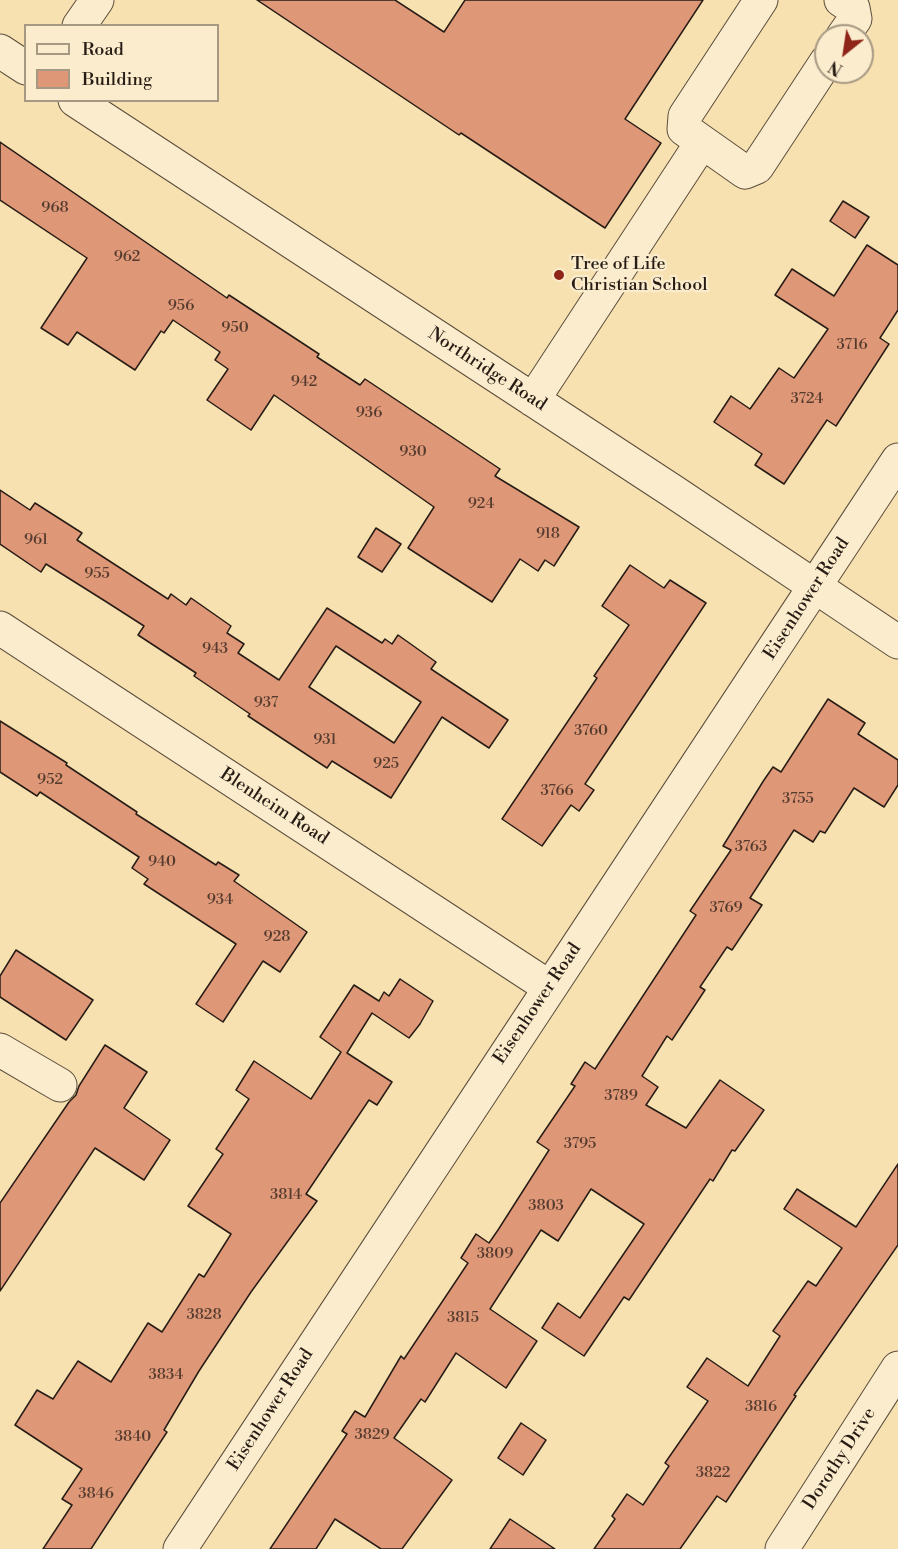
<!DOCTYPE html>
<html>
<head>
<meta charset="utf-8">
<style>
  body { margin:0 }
  #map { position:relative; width:898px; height:1549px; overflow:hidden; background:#f8e1b0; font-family:"Libre Bodoni",serif }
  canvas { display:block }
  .legend { position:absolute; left:24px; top:24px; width:195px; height:78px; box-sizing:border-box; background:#faeccc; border:2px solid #a69983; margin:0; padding:8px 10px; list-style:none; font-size:18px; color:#271c15 }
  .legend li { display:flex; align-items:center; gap:12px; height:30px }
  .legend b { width:30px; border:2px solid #a69983 }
  .north { position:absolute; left:814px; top:24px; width:60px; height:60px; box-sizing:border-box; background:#faeccc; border:2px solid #a69983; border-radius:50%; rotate:210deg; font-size:16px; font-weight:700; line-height:24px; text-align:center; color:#271c15 }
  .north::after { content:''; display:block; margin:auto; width:21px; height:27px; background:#8f2418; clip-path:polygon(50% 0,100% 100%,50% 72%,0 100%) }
</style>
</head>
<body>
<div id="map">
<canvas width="898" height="1549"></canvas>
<ul class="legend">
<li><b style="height:8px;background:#faeccc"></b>Road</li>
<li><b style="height:16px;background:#de9777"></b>Building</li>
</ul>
<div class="north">N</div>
</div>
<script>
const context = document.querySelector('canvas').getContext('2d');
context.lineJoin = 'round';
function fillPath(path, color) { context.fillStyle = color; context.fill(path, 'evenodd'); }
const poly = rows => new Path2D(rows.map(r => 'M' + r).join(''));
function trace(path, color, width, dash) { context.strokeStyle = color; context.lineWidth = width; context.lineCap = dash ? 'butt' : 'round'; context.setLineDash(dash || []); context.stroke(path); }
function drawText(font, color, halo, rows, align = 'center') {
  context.font = font + ' "Libre Bodoni",serif'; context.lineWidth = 4.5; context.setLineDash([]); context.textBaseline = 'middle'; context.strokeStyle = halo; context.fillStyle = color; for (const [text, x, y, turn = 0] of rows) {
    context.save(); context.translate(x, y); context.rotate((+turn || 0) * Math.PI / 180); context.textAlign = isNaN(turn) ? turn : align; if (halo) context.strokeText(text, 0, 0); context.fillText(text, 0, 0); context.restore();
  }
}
const building = poly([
  [257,0,395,0,444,32,465,0,703,0,625,119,661,143,605,228,461,133,459,135,257,0],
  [0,142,227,298,229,295,319,354,317,357,360,385,365,379,500,469,495,476,579,527,554,566,545,560,538,571,520,559,492,602,431,563,408,548,434,507,274,395,251,430,207,400,228,369,215,360,220,352,173,320,164,333,161,331,135,370,77,332,68,345,41,328,87,258,0,200,0,142],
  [843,201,869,217,855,238,830,221,843,201],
  [867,245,898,265,898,310,880,338,889,344,836,426,827,420,784,484,755,465,762,454,714,422,731,396,750,409,779,368,794,378,828,329,775,295,792,269,834,296,867,245],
  [0,490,30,510,35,503,82,533,77,540,168,599,171,594,186,605,191,598,231,626,227,633,244,644,238,653,279,680,327,608,382,643,385,639,392,644,398,635,436,662,431,669,508,720,489,748,442,717,391,798,332,761,327,768,248,716,250,714,194,676,196,673,138,635,144,626,105,601,46,564,41,572,0,544,0,490],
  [336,646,421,702,394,743,309,687,336,646],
  [376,528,401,544,382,572,358,557,376,528],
  [630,565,664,588,670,580,706,603,585,784,594,790,579,811,571,805,542,846,502,819,597,678,594,676,629,625,602,606,630,565],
  [828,699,865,723,858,734,898,760,898,785,884,807,854,788,825,833,820,831,813,842,794,830,750,898,762,905,732,950,727,947,700,987,705,990,672,1040,667,1036,642,1076,658,1087,646,1105,686,1128,720,1080,764,1110,735,1151,732,1150,713,1181,710,1179,629,1300,624,1297,584,1356,542,1328,558,1303,580,1318,644,1224,591,1189,558,1241,541,1230,490,1309,537,1341,506,1388,456,1353,425,1402,421,1399,394,1438,452,1480,402,1549,381,1549,335,1519,316,1549,270,1549,347,1434,342,1431,355,1411,365,1417,401,1356,404,1359,468,1263,461,1258,476,1234,489,1243,498,1230,549,1150,537,1142,575,1086,571,1084,585,1062,595,1069,696,915,690,911,731,850,723,846,764,780,773,767,781,772,828,699],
  [0,721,67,763,66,765,137,812,136,814,216,865,218,862,239,875,234,881,307,932,280,972,263,961,223,1022,196,1004,236,944,144,884,148,879,132,868,139,857,40,792,37,796,0,772,0,721],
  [16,950,93,1000,66,1040,0,997,0,976,16,950],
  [400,979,433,1001,420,1024,409,1038,372,1013,347,1053,392,1082,377,1105,369,1100,306,1194,317,1201,251,1292,199,1371,164,1430,167,1432,91,1549,43,1549,72,1505,62,1499,82,1469,15,1425,37,1390,53,1399,78,1361,111,1382,148,1323,162,1332,199,1274,204,1277,231,1234,188,1206,223,1154,216,1149,249,1099,236,1090,254,1061,311,1099,341,1052,320,1037,354,985,379,1001,384,992,389,996,400,979],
  [105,1045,147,1072,124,1108,170,1140,144,1180,95,1148,0,1291,0,1203,69,1102,76,1095,79,1086,105,1045],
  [898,1164,898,1245,794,1395,796,1396,726,1502,717,1496,680,1549,594,1549,615,1519,612,1516,627,1494,643,1505,669,1466,665,1463,708,1401,687,1387,707,1358,748,1386,780,1336,773,1331,808,1281,816,1286,842,1248,784,1209,797,1189,856,1227,898,1164],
  [521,1423,546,1440,523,1475,498,1458,521,1423],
  [510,1519,555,1549,490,1549,510,1519]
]);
fillPath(building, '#de9777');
trace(building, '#271c15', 1.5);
const minor = poly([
  [761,0,685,116,684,129,745,172,757,167,826,62],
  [841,0,853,8,855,19,843,36],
  [79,26,97,0],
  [0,51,26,68],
  [75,100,674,492,898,642],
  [533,400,702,142],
  [0,628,549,987],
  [0,1050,60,1085],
  [180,1549,898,460],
  [782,1549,898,1368]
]);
trace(minor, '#5b4d3c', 35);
trace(minor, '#faeccc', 33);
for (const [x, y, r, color] of [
  [559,275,6,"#8f2418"]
]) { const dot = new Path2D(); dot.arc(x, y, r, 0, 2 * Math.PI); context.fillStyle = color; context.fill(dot); trace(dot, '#faeccc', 2); }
drawText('15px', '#553b2e', null, [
  ["968",55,208],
  ["962",127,257],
  ["956",181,306],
  ["950",235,328],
  ["3716",852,345],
  ["942",304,382],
  ["3724",807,399],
  ["936",369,413],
  ["930",413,452],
  ["924",481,504],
  ["918",548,534],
  ["961",36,540],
  ["955",97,574],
  ["943",215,649],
  ["937",266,703],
  ["3760",591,731],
  ["931",325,740],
  ["925",386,764],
  ["952",50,780],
  ["3766",557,791],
  ["3755",798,799],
  ["3763",751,847],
  ["940",162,862],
  ["934",220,900],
  ["3769",726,908],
  ["928",277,937],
  ["3789",621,1096],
  ["3795",580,1144],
  ["3814",286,1195],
  ["3803",546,1206],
  ["3809",495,1254],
  ["3828",204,1315],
  ["3815",463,1318],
  ["3834",166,1375],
  ["3816",761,1407],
  ["3829",372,1435],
  ["3840",133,1437],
  ["3822",713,1473],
  ["3846",96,1494]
]);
drawText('18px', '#271c15', '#faeccc', [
  ["Tree of Life",571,265],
  ["Christian School",571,286]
], 'left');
drawText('18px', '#271c15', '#faeccc', [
  ["Northridge Road",487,370,33],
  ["Eisenhower Road",807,599,-57],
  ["Blenheim Road",274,807,33],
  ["Eisenhower Road",538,1004,-56],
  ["Eisenhower Road",271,1410,-57],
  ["Dorothy Drive",840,1459,-57]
]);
</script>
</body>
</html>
